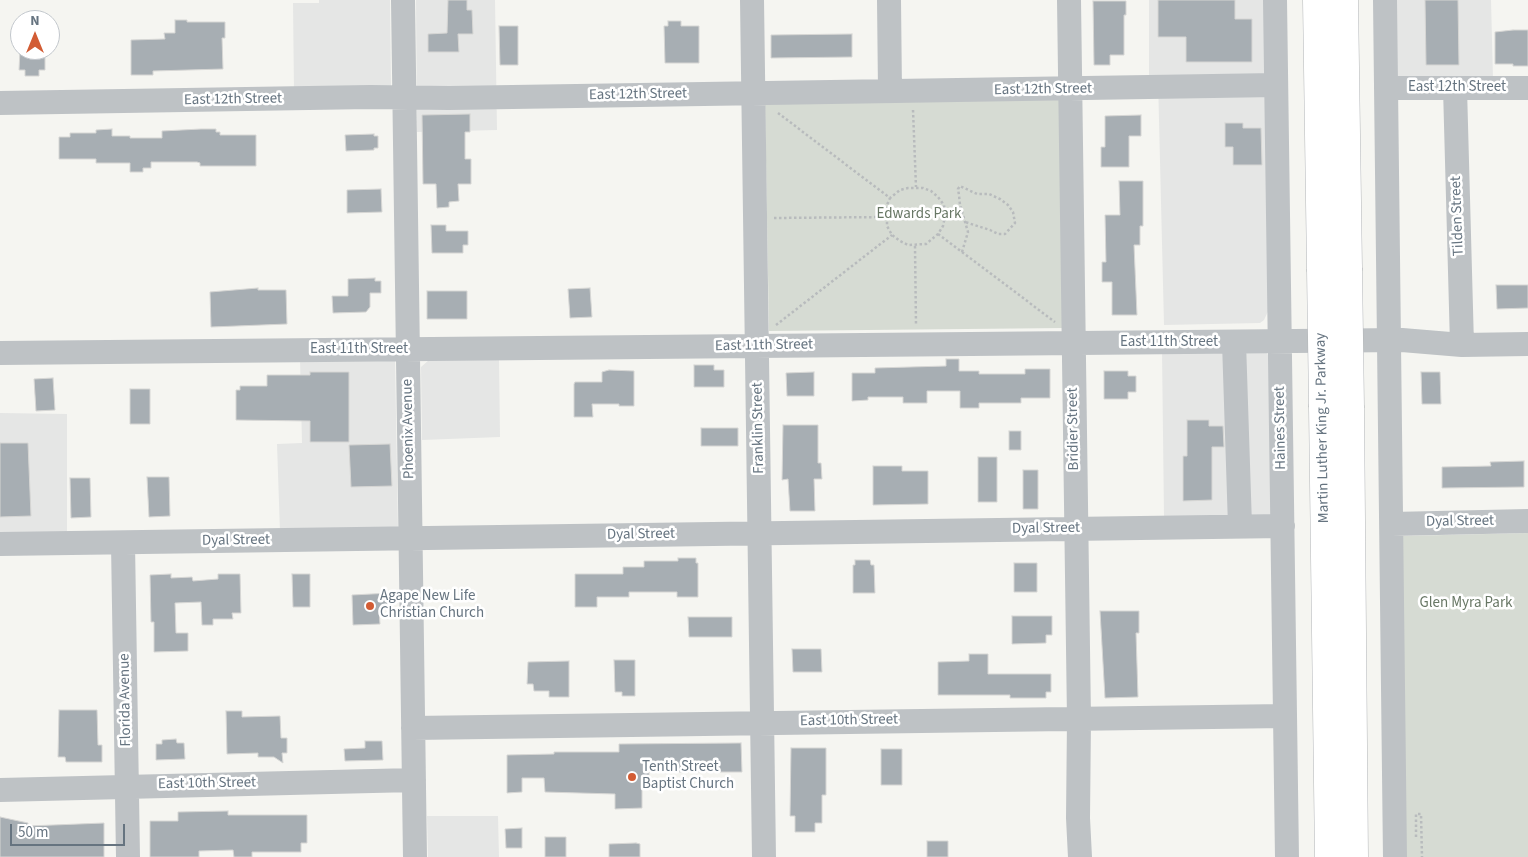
<!DOCTYPE html>
<html>
<head>
<meta charset="utf-8">
<style>
  body { margin:0 }
  #map { position:relative; width:1528px; height:857px; overflow:hidden; background:#f5f5f1; font-family:"Source Sans 3",sans-serif }
  canvas { display:block }
  .north { position:absolute; left:10px; top:10px; width:50px; height:50px; box-sizing:border-box; background:#fff; border:1px solid #c2c7cc; border-radius:50%; rotate:0deg; font-size:14px; font-weight:700; line-height:20px; text-align:center; color:#667480 }
  .north::after { content:''; display:block; margin:auto; width:18px; height:22px; background:#d25c34; clip-path:polygon(50% 0,100% 100%,50% 72%,0 100%) }
  .scale { position:absolute; left:10px; top:824px; width:115px; height:22px; box-sizing:border-box; border:2px solid #667480; border-top:0; padding-left:6px; font-size:15px; line-height:18px; white-space:nowrap; color:#667480; -webkit-text-stroke:4px #fff; paint-order:stroke }
</style>
</head>
<body>
<div id="map">
<canvas width="1528" height="857"></canvas>
<div class="north">N</div>
<div class="scale">50 m</div>
</div>
<script>
const context = document.querySelector('canvas').getContext('2d');
context.lineJoin = 'round';
function fillPath(path, color) { context.fillStyle = color; context.fill(path, 'evenodd'); }
const poly = rows => new Path2D(rows.map(r => 'M' + r).join(''));
function trace(path, color, width, dash) { context.strokeStyle = color; context.lineWidth = width; context.lineCap = dash ? 'butt' : 'round'; context.setLineDash(dash || []); context.stroke(path); }
function drawText(font, color, halo, rows, align = 'center') {
  context.font = font + ' "Source Sans 3",sans-serif'; context.lineWidth = 5; context.setLineDash([]); context.textBaseline = 'middle'; context.strokeStyle = halo; context.fillStyle = color; for (const [text, x, y, turn = 0] of rows) {
    context.save(); context.translate(x, y); context.rotate((+turn || 0) * Math.PI / 180); context.textAlign = isNaN(turn) ? turn : align; if (halo) context.strokeText(text, 0, 0); context.fillText(text, 0, 0); context.restore();
  }
}
fillPath(poly([
  [319,0,390,0,391,88,294,92,293,3,319,3],
  [416,0,495,0,497,130,417,132],
  [1149,0,1267,0,1270,307,1264,320,1260,323,1164,325,1158,79,1149,79],
  [1393,0,1491,0,1493,79,1395,80],
  [1162,351,1266,352,1272,361,1274,516,1164,517],
  [395,358,398,530,280,532,277,444,302,443,300,359],
  [499,359,500,437,422,440,421,367,429,360],
  [0,413,67,414,67,536,0,537],
  [427,816,498,816,499,857,428,857]
]), '#e5e6e5');
fillPath(poly([
  [1061,97,1065,328,769,331,765,103],
  [1528,533,1528,857,1406,857,1402,536]
]), '#d6dbd3');
const building = poly([
  [448,0,467,0,467,10,472,10,473,34,458,34,459,52,428,52,428,34,447,33,448,0],
  [1158,0,1235,0,1235,19,1252,19,1252,62,1186,62,1186,37,1158,37,1158,0],
  [1425,0,1458,0,1459,65,1426,65,1425,0],
  [1093,1,1126,1,1126,15,1124,15,1124,55,1110,55,1110,65,1094,65,1093,1],
  [175,20,187,20,187,22,225,22,225,38,222,38,223,69,153,71,153,75,131,75,131,40,165,39,164,33,175,33,175,20],
  [668,21,681,21,681,26,699,26,699,63,665,63,664,26,668,26,668,21],
  [499,26,518,26,518,65,500,65,499,26],
  [1513,30,1528,30,1528,66,1513,66,1513,64,1495,64,1495,32,1513,30],
  [852,34,852,57,771,58,771,35,852,34],
  [20,50,45,50,45,70,39,70,39,76,25,76,25,70,19,70,20,50],
  [470,114,470,132,465,132,465,159,471,159,471,184,458,184,459,201,449,202,449,207,437,208,436,184,423,184,422,115,470,114],
  [1141,115,1141,136,1129,136,1129,167,1101,167,1101,147,1105,147,1105,116,1141,115],
  [1225,123,1243,123,1243,128,1261,128,1262,165,1233,165,1233,147,1225,147,1225,123],
  [112,129,112,136,130,136,130,138,162,138,162,131,201,129,216,129,216,132,220,132,220,135,256,135,256,166,200,166,200,163,197,162,151,162,151,168,143,168,143,172,130,172,130,163,96,163,96,159,59,159,59,137,70,137,70,133,96,133,96,130,112,129],
  [374,134,374,136,378,136,378,148,374,148,374,150,346,151,345,135,374,134],
  [1119,181,1143,181,1143,226,1140,226,1140,245,1134,245,1137,315,1112,315,1112,282,1102,282,1102,262,1106,262,1105,215,1120,215,1119,181],
  [381,189,382,212,347,213,347,190,381,189],
  [431,225,446,225,446,231,468,231,468,245,463,245,463,253,432,253,431,225],
  [375,278,375,281,381,281,381,293,370,293,370,307,366,312,333,313,332,296,348,296,348,279,375,278],
  [1496,285,1528,285,1528,308,1497,309,1496,285],
  [258,288,258,290,286,290,287,324,211,327,210,292,258,288],
  [590,288,592,317,570,318,568,289,590,288],
  [427,291,467,291,467,319,427,319,427,291],
  [946,359,959,359,959,371,979,371,979,374,1025,374,1025,369,1050,369,1050,398,1021,398,1021,403,979,403,979,408,960,408,960,391,927,391,927,403,903,403,903,397,868,397,868,400,852,401,852,373,875,373,875,368,946,366,946,359],
  [694,365,714,365,714,370,724,370,724,387,694,387,694,365],
  [609,370,634,371,634,406,619,406,619,404,592,404,593,417,574,417,574,384,575,382,602,382,602,372,609,370],
  [1104,371,1128,371,1128,376,1136,376,1136,392,1128,392,1128,399,1104,399,1104,371],
  [310,372,349,372,349,442,310,442,310,421,236,420,236,390,240,390,240,386,267,386,267,375,310,375,310,372],
  [814,372,814,396,787,396,786,373,814,372],
  [1421,372,1440,372,1441,404,1422,404,1421,372],
  [53,378,55,410,36,411,34,379,53,378],
  [130,389,150,389,150,424,130,424,130,389],
  [1187,420,1209,420,1209,426,1223,426,1224,447,1212,447,1212,500,1183,501,1183,456,1187,456,1187,420],
  [783,425,818,425,818,463,821,463,822,479,814,479,815,511,790,511,788,479,782,480,783,425],
  [701,428,738,428,738,446,701,446,701,428],
  [1009,431,1021,431,1021,450,1009,450,1009,431],
  [0,443,28,443,31,516,0,517,0,443],
  [390,444,392,486,351,487,349,445,390,444],
  [978,457,997,457,997,502,978,502,978,457],
  [1524,461,1524,487,1442,488,1442,467,1491,466,1490,462,1524,461],
  [873,466,902,466,902,471,928,471,928,504,873,505,873,466],
  [1023,470,1038,470,1038,509,1023,509,1023,470],
  [147,477,169,477,170,516,149,517,147,477],
  [70,478,90,478,91,517,71,518,70,478],
  [678,558,696,558,696,563,698,563,698,597,677,597,677,592,629,592,629,597,597,597,597,607,575,607,575,574,623,574,623,567,644,567,644,561,678,561,678,558],
  [855,560,870,560,871,565,874,565,875,593,853,593,853,565,855,565,855,560],
  [1014,563,1037,563,1037,592,1014,592,1014,563],
  [171,574,171,578,192,577,193,581,218,579,218,574,240,574,241,613,232,613,233,619,213,619,213,625,202,625,201,602,175,603,176,633,188,633,188,651,154,652,154,622,151,622,150,575,171,574],
  [292,574,310,574,310,607,293,607,292,574],
  [391,593,392,609,379,610,380,624,353,625,352,595,391,593],
  [1100,611,1139,611,1139,633,1136,633,1138,697,1105,698,1100,611],
  [1012,616,1052,616,1052,635,1046,635,1046,643,1012,644,1012,616],
  [688,617,732,617,732,637,689,637,688,617],
  [792,649,821,649,822,672,793,672,792,649],
  [969,654,988,654,988,674,1051,674,1051,692,1046,692,1046,698,1010,698,1010,695,938,695,938,662,969,661,969,654],
  [614,660,635,660,635,696,622,696,622,692,615,692,614,660],
  [569,661,569,697,549,697,549,691,534,691,533,684,527,684,528,662,569,661],
  [59,710,97,710,98,745,102,745,102,762,66,762,65,757,58,757,59,710],
  [226,711,242,711,242,717,280,716,281,738,287,738,287,753,282,753,283,763,274,757,258,757,258,753,227,754,226,711],
  [176,739,177,743,184,743,185,759,156,760,156,744,162,744,162,740,176,739],
  [365,741,382,741,383,760,345,761,344,749,365,748,365,741],
  [741,743,742,772,649,772,649,782,642,782,642,808,615,809,615,794,545,792,544,778,522,778,522,792,507,793,507,755,554,754,554,752,619,752,619,744,741,743],
  [791,748,826,748,826,795,822,795,822,823,815,823,815,832,795,832,795,816,790,816,791,748],
  [881,749,902,749,902,785,881,785,881,749],
  [228,811,228,815,307,815,307,843,301,843,301,852,252,852,252,857,234,857,233,850,199,851,199,857,150,857,150,821,178,821,178,812,228,811],
  [0,817,28,823,28,826,104,823,104,857,0,857,0,817],
  [522,828,522,848,506,848,505,829,522,828],
  [545,837,566,837,566,857,545,857,545,837],
  [927,841,948,841,948,857,927,857,927,841],
  [636,843,640,844,640,857,609,857,609,844,636,843]
]);
fillPath(building, '#a7aeb3');
trace(building, '#d6d6d4', 1);
const highway = poly([
  [1317,0,1321,269],
  [1344,0,1348,268],
  [1323,407,1329,857],
  [1350,408,1354,857]
]);
trace(highway, '#b3b6b9', 29);
trace(poly([
  [913,110,916,187],
  [778,113,890,198,887,205,887,226,892,235,900,241,908,245,926,244,938,234,943,226,945,216,944,205,938,197,931,191,923,188,908,188,900,190,890,198],
  [774,218,886,217],
  [938,234,1055,322],
  [915,246,916,325],
  [962,252,968,232,960,205,959,195,958,189,960,186,977,194,989,194,1000,199,1008,205,1013,212,1015,223,1005,234,998,234,990,230,965,222],
  [776,325,892,235],
  [1416,837,1416,814,1421,814,1422,857]
]), '#b8bbbd', 2.5, [2.5, 2.5]);
trace(poly([
  [403,0,415,857],
  [752,0,764,857],
  [889,0,890,91],
  [1069,0,1079,719,1078,818,1080,857],
  [1275,0,1287,857],
  [1385,0,1395,857],
  [1386,88,1528,88],
  [1455,88,1462,345],
  [0,103,370,97,449,98,1276,85],
  [1234,342,1240,526],
  [0,353,1402,340,1462,345,1528,344],
  [1392,524,1528,521],
  [123,543,128,857],
  [0,544,1283,526],
  [413,728,1285,716],
  [0,790,414,780]
]), '#bec2c5', 24);
trace(highway, '#fff', 28);
const highwayBridge = poly([
  [1348,268,1350,408],
  [1321,269,1323,407]
]);
trace(highwayBridge, '#b3b6b9', 29, []);
trace(highwayBridge, '#fff', 28);
for (const [x, y, r, color] of [
  [370,606,5,"#d25c34"],
  [632,777,5,"#d25c34"]
]) { const dot = new Path2D(); dot.arc(x, y, r, 0, 2 * Math.PI); context.fillStyle = color; context.fill(dot); trace(dot, '#fff', 2); }
drawText('15px', '#667480', '#fff', [
  ["East 12th Street",1457,88],
  ["East 12th Street",1043,90,-1],
  ["East 12th Street",638,95,-1],
  ["East 12th Street",233,100,-1],
  ["Tilden Street",1458,216,-92],
  ["East 11th Street",1169,343],
  ["East 11th Street",764,346,-1],
  ["East 11th Street",359,350],
  ["Franklin Street",759,428,-91],
  ["Haines Street",1281,428,-91],
  ["Martin Luther King Jr. Parkway",1323,428,-91],
  ["Phoenix Avenue",409,429,-91],
  ["Bridier Street",1074,429,-91],
  ["Dyal Street",1460,522,-1],
  ["Dyal Street",1046,529,-1],
  ["Dyal Street",641,535,-1],
  ["Dyal Street",236,541,-1],
  ["Florida Avenue",126,700,-91],
  ["East 10th Street",849,721,-1],
  ["East 10th Street",207,784,-1]
]);
drawText('15px', '#687765', '#fff', [
  ["Edwards Park",919,215],
  ["Glen Myra Park",1466,604]
]);
drawText('15px', '#667480', '#fff', [
  ["Agape New Life",380,597],
  ["Christian Church",380,614],
  ["Tenth Street",642,768],
  ["Baptist Church",642,785]
], 'left');
</script>
</body>
</html>
